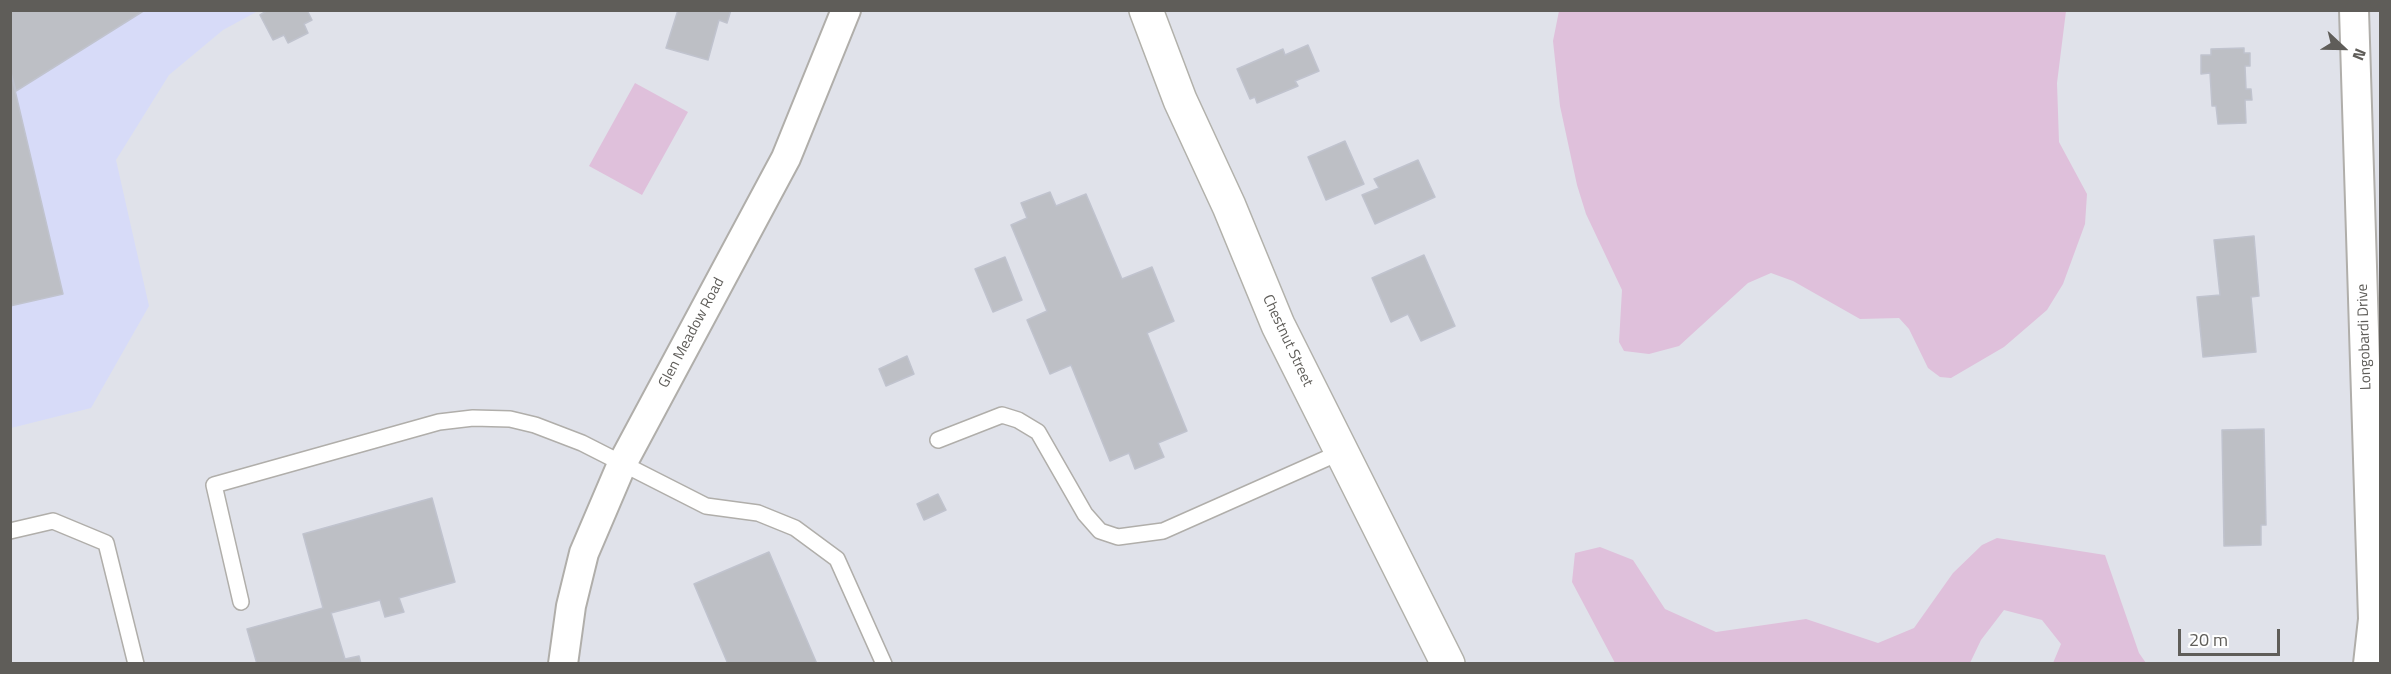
<!DOCTYPE html>
<html>
<head>
<meta charset="utf-8">
<style>
  body { margin:0 }
  #map { position:relative; width:2391px; height:674px; overflow:hidden; background:#e0e2ea; font-family:"Titillium Web",sans-serif }
  canvas { display:block }
  .frame { position:absolute; inset:0; border:12px solid #5f5d59; pointer-events:none }
  .north { position:absolute; left:2313px; top:18px; width:60px; height:60px; -webkit-text-stroke:4px #fff; paint-order:stroke; rotate:112deg; font-size:16px; font-weight:700; line-height:24px; text-align:center; color:#5f5d59 }
  .north::after { content:''; display:block; margin:auto; width:21px; height:27px; background:#5f5d59; clip-path:polygon(50% 0,100% 100%,50% 72%,0 100%) }
  .scale { position:absolute; left:2178px; top:629px; width:102px; height:27px; box-sizing:border-box; border:3px solid #5f5d59; border-top:0; padding-left:8px; font-size:18px; line-height:21px; white-space:nowrap; color:#5f5d59; -webkit-text-stroke:4px #fff; paint-order:stroke }
</style>
</head>
<body>
<div id="map">
<canvas width="2391" height="674"></canvas>
<div class="frame"></div>
<div class="north">N</div>
<div class="scale">20 m</div>
</div>
<script>
const context = document.querySelector('canvas').getContext('2d');
context.lineJoin = 'round';
function fillPath(path, color) { context.fillStyle = color; context.fill(path, 'evenodd'); }
const poly = rows => new Path2D(rows.map(r => 'M' + r).join(''));
function trace(path, color, width, dash) { context.strokeStyle = color; context.lineWidth = width; context.lineCap = dash ? 'butt' : 'round'; context.setLineDash(dash || []); context.stroke(path); }
function drawText(font, color, halo, rows, align = 'center') {
  context.font = font + ' "Titillium Web",sans-serif'; context.lineWidth = 4.5; context.setLineDash([]); context.textBaseline = 'middle'; context.strokeStyle = halo; context.fillStyle = color; for (const [text, x, y, turn = 0] of rows) {
    context.save(); context.translate(x, y); context.rotate((+turn || 0) * Math.PI / 180); context.textAlign = isNaN(turn) ? turn : align; if (halo) context.strokeText(text, 0, 0); context.fillText(text, 0, 0); context.restore();
  }
}
fillPath(poly([
  [10,11,258,11,223,30,169,75,116,160,149,306,91,408,11,428]
]), '#d7dbf8');
fillPath(poly([
  [1559,11,2066,11,2057,83,2059,142,2087,194,2085,224,2063,284,2047,310,2004,347,1951,378,1940,377,1928,368,1909,329,1899,318,1860,319,1793,281,1771,273,1748,283,1679,346,1649,354,1624,351,1619,342,1622,290,1586,214,1577,185,1560,106,1553,41],
  [635,83,688,112,642,195,589,166],
  [1997,538,2105,555,2139,653,2146,663,2053,663,2061,644,2042,620,2004,610,1981,640,1970,663,1615,663,1572,582,1575,553,1600,547,1633,560,1665,609,1716,632,1806,619,1878,643,1914,628,1953,573,1982,545]
]), '#dfc0db');
const building = poly([
  [10,10,145,10,16,91,10,69,10,10],
  [268,10,307,10,312,20,304,24,308,33,288,43,284,35,273,40,260,15,268,10],
  [678,10,731,10,727,23,719,20,708,60,666,48,678,10],
  [1308,45,1319,71,1295,81,1298,86,1257,103,1255,97,1250,99,1237,69,1283,49,1285,55,1308,45],
  [2244,48,2244,53,2250,53,2250,66,2245,66,2246,89,2251,89,2252,100,2245,100,2246,123,2218,124,2216,106,2212,106,2210,73,2201,74,2201,55,2211,55,2211,49,2244,48],
  [10,69,63,294,10,306,10,69],
  [1345,141,1364,184,1326,200,1308,157,1345,141],
  [1418,160,1435,197,1375,224,1362,195,1379,188,1374,179,1418,160],
  [1050,192,1056,206,1086,194,1122,279,1152,267,1174,321,1147,333,1187,431,1158,443,1164,457,1135,469,1129,453,1110,461,1071,365,1050,374,1027,320,1047,311,1011,225,1027,218,1021,203,1050,192],
  [2254,236,2259,296,2251,297,2256,352,2203,357,2197,297,2220,295,2214,240,2254,236],
  [1424,255,1455,326,1421,341,1408,314,1391,322,1372,278,1424,255],
  [1005,257,1022,300,993,312,975,269,1005,257],
  [907,356,914,374,886,386,879,369,907,356],
  [2264,429,2266,525,2261,525,2261,545,2224,546,2222,430,2264,429],
  [938,494,946,510,924,520,917,504,938,494],
  [432,498,455,582,399,598,404,612,385,617,380,600,331,613,345,659,359,656,361,664,257,664,247,629,323,608,303,534,432,498],
  [769,552,817,664,728,664,694,584,769,552]
]);
fillPath(building, '#bdbfc5');
trace(building, '#c0c3ce', 1.5);
const service = poly([
  [938,440,1002,415,1018,420,1038,432,1085,514,1100,531,1118,537,1163,531,1341,452],
  [10,531,53,521,106,543,136,664],
  [241,602,214,485,439,422,473,418,510,419,535,425,582,443,706,506,758,513,795,528,837,559,884,664]
]);
const minor = poly([
  [2354,10,2373,619,2368,664],
  [563,664,571,606,584,553,622,464,786,158,846,10]
]);
const secondary = poly([
  [1146,10,1180,100,1229,206,1278,325,1448,664]
]);
trace(service, '#b0aeaa', 18);
trace(minor, '#b0aeaa', 32);
trace(secondary, '#b2b1ab', 36);
trace(service, '#fff', 15);
trace(minor, '#fff', 28);
trace(secondary, '#fff', 33);
drawText('15px', '#5f5d59', '#fff', [
  ["Glen Meadow Road",692,333,-62],
  ["Longobardi Drive",2365,337,-92],
  ["Chestnut Street",1287,341,65]
]);
</script>
</body>
</html>
